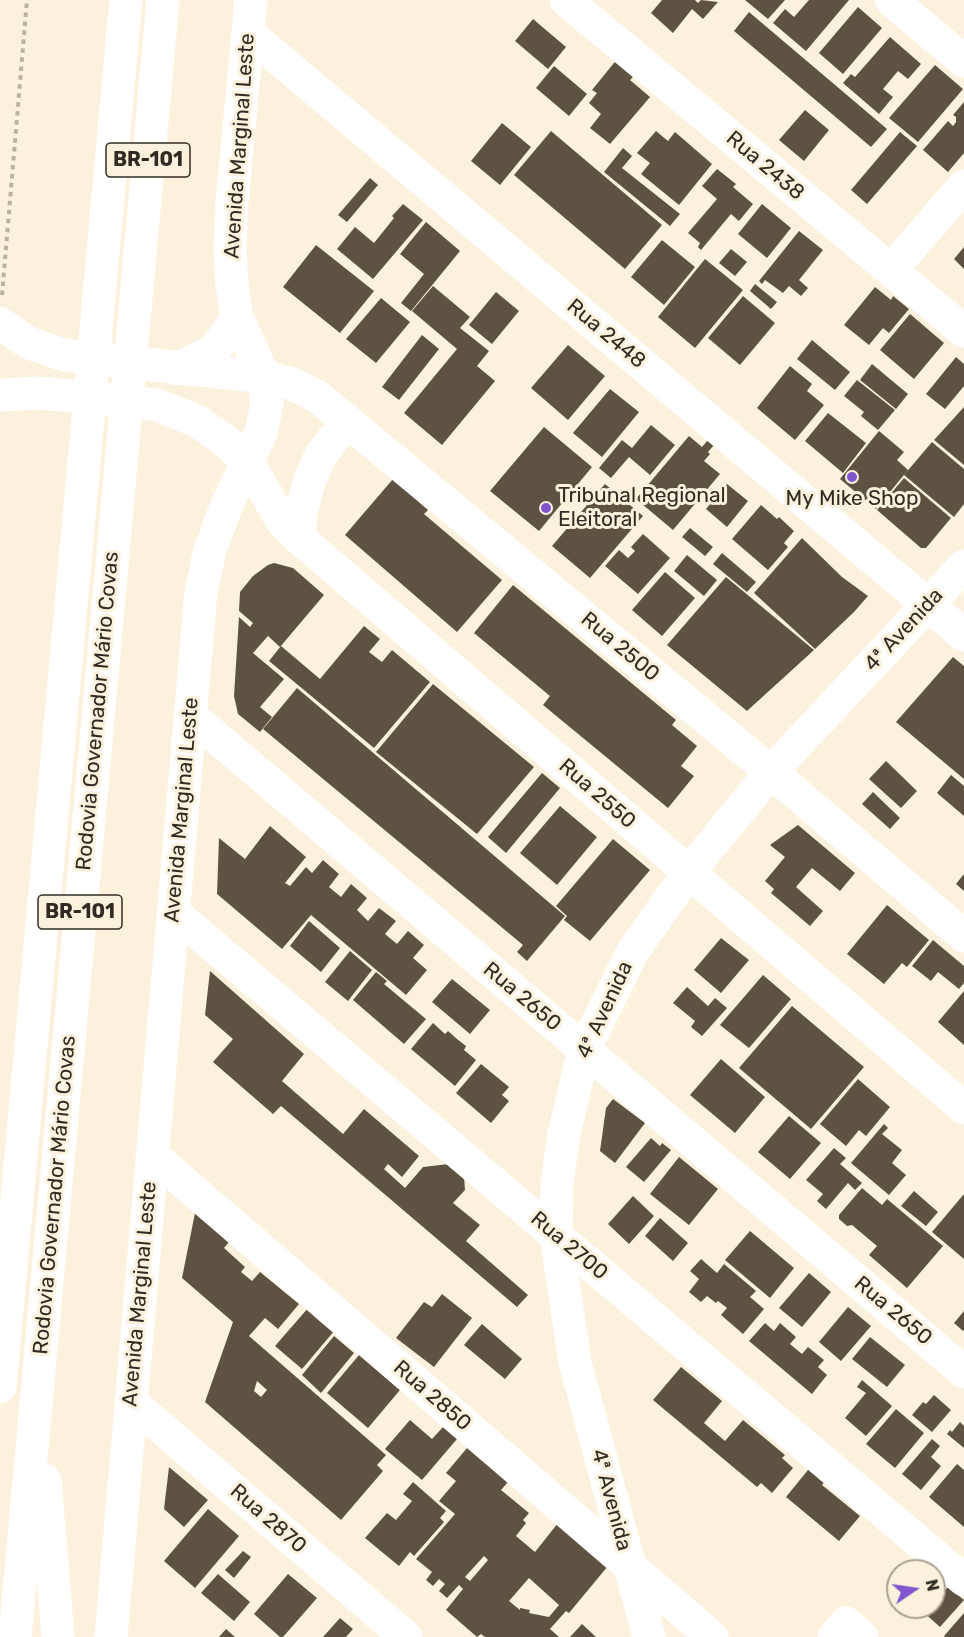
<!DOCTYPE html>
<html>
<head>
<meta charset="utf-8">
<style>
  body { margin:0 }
  #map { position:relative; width:964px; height:1637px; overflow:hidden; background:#fcf1dc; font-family:Rubik,sans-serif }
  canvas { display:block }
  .north { position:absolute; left:886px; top:1559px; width:60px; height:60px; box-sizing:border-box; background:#fcf1dc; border:2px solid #aaa292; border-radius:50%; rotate:77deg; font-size:16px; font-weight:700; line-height:24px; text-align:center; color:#302c24 }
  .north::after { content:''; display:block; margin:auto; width:21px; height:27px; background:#8055ce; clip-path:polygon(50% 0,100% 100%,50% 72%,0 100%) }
</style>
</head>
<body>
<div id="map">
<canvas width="964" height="1637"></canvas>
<div class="north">N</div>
</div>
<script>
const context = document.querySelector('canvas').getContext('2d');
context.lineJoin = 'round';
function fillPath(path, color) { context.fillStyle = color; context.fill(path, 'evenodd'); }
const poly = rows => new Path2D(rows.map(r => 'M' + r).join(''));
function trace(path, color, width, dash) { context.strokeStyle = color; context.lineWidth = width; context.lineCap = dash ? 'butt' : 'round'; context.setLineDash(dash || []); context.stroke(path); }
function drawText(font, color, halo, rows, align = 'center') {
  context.font = font + ' Rubik,sans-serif'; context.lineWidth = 6; context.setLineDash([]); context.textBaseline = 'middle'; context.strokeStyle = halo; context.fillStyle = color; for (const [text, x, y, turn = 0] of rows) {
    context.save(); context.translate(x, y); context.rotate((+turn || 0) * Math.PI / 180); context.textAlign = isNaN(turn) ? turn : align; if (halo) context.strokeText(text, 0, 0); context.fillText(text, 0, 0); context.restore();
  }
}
fillPath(poly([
  [662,0,695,0,698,3,701,0,718,2,703,19,692,9,673,33,651,13],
  [745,0,785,0,768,19],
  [809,0,849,0,806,51,773,23,785,9,794,17],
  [858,7,882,28,843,74,819,53],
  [749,12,887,129,871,147,734,31],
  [533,19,566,47,548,69,515,41],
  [890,37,921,64,908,79,898,71,883,89,893,97,879,114,843,83,851,74,855,77],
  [618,58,636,74,630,80,650,97,610,144,590,128,601,114,589,103,597,93,592,90],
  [935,65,963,89,918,142,889,118],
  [554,66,587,94,569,116,536,88],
  [964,102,964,153,948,172,923,150,948,121,953,126,956,122,956,117,953,115],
  [805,110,829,130,804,161,779,140],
  [502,123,531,147,500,185,471,161],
  [551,131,662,225,625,269,514,175],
  [656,131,668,141,675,132,712,164,679,205,641,174,650,163,637,153],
  [900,132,917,146,867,204,851,190],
  [623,148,632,156,622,168,680,214,670,226,604,172],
  [717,169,736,184,733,187,753,204,739,221,731,214,701,250,698,247,700,243,688,233,717,199,702,186],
  [370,178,378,185,347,222,338,215],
  [403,204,423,220,373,279,337,249,355,227,374,243,394,218,392,216],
  [762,204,791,228,767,258,738,234],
  [426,222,460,251,411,311,401,303,424,274,400,254],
  [799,231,823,250,799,280,808,288,801,296,789,286,783,293,765,280,762,284,759,281],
  [662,240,695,267,664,305,631,277],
  [316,245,374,291,340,333,283,287],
  [964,247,964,269,954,259],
  [731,249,747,262,735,276,719,263],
  [705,259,743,290,695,348,658,317],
  [755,284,777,302,771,309,750,291],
  [433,286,470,317,460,328,489,351,477,366,495,381,442,445,404,413,457,349,412,311],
  [875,287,891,300,893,296,909,309,889,333,883,328,869,345,844,325],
  [496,292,519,311,492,344,469,325],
  [743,296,775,323,740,365,708,338],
  [381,298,410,322,376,363,346,339],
  [910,314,944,343,914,379,880,350],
  [422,335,439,349,399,400,382,387],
  [812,340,850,372,835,390,797,359],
  [568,345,605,376,568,420,531,388],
  [956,357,964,364,964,386,945,409,926,394],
  [872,364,908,394,896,409,860,380],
  [790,366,812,384,807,391,824,405,795,440,757,408],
  [857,380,895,410,878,430,861,416,864,412,844,396],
  [610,389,639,412,602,457,573,433],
  [964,407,964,465,934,440],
  [828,413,866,443,843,473,805,441],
  [651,425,675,445,650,475,629,457,611,478,599,468,622,440,632,448],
  [544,427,592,467,539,531,490,491],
  [879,431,904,452,897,460,908,470,876,509,840,479],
  [689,436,702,447,708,440,714,445,708,452,710,454,704,461,720,474,673,530,636,499],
  [932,442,964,469,964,504,954,517,904,475],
  [904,478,951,518,926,548,921,548,877,510],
  [393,479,428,510,424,514,502,580,457,632,345,535],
  [605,484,643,516,590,578,552,546],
  [727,484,748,501,727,527,706,509],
  [761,505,777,519,779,517,794,531,784,543,788,547,768,570,732,539],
  [690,528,713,547,705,556,682,537],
  [643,534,670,558,638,594,605,566,619,550,628,558,635,551,631,547],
  [802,538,842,577,868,596,854,612,815,649,754,593],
  [722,553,756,582,747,592,713,564],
  [687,555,717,580,704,596,674,571],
  [274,563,293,568,324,595,280,647,268,636,253,653,284,679,260,707,272,717,260,732,238,714,234,696,239,617,250,627,253,623,239,611,240,592,253,576,268,565],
  [665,572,695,598,662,636,632,610],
  [726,577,814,650,747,711,667,645],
  [513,585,676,720,672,725,697,746,681,766,694,776,668,808,543,705,550,696,474,633],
  [364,626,380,639,369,652,382,662,392,650,430,682,374,748,269,661,281,646,320,679],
  [953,657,964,666,964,779,896,722],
  [433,684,534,767,477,834,376,752],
  [297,688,565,916,527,961,517,952,523,945,263,729],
  [886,761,917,791,901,808,869,779],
  [542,773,560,788,506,853,488,837],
  [951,775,964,786,964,816,937,793],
  [873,792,900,818,890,829,862,804],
  [560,806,597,837,557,885,520,853],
  [798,825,855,873,840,891,812,868,796,887,823,911,810,926,771,893,774,889,765,881,785,857,770,845],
  [270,826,306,857,285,883,290,886,306,867,312,873,323,860,339,874,329,887,341,897,351,884,367,898,357,910,368,921,379,908,396,921,385,934,397,944,408,931,424,945,413,958,427,970,406,995,311,915,282,949,217,894,219,838,245,859],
  [613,839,650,870,590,941,564,920,567,916,556,906],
  [964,874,964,891,956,884],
  [887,905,929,940,907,967,902,963,884,984,847,954],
  [309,921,340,948,321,972,290,946],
  [721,938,749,960,721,993,694,970],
  [933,940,964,966,964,983,959,989,938,972,931,981,912,966],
  [350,951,372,970,348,1001,325,982],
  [210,971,304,1054,282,1081,343,1134,364,1109,419,1156,402,1177,388,1164,384,1169,405,1188,423,1167,449,1164,464,1176,465,1190,453,1203,480,1225,466,1241,528,1295,517,1307,281,1106,273,1114,213,1062,233,1039,205,1015],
  [376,972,387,981,384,984,426,1019,404,1044,353,1000],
  [763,975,791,999,749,1048,720,1025],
  [452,979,490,1010,470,1034,432,1002],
  [687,987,708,1006,715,998,727,1008,702,1036,691,1027,695,1021,673,1003],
  [964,991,964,1045,938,1022],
  [792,1006,864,1067,811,1129,739,1068],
  [433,1023,445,1034,448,1031,457,1039,466,1046,464,1050,476,1060,455,1086,411,1049],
  [721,1059,765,1097,735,1133,690,1095],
  [481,1064,509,1087,502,1095,509,1101,491,1123,456,1093],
  [858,1079,890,1107,866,1136,859,1130,846,1146,820,1124],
  [613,1099,645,1123,615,1163,600,1151,606,1108],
  [789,1116,821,1143,790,1179,758,1152],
  [884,1124,888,1128,882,1134,902,1150,892,1163,906,1175,889,1195,851,1163],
  [651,1138,660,1146,662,1143,671,1150,644,1182,626,1167],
  [834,1148,846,1158,840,1164,862,1183,855,1190,848,1183,826,1209,817,1201,823,1194,806,1180],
  [679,1157,718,1189,689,1225,650,1194],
  [862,1188,882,1205,887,1199,943,1246,907,1288,869,1255,877,1246,852,1225,847,1226,839,1219,839,1215],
  [914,1191,938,1212,926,1226,901,1206],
  [964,1194,964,1259,932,1232],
  [633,1196,654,1216,629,1244,608,1224],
  [195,1213,229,1242,224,1248,245,1267,241,1272,252,1281,260,1272,299,1304,278,1329,265,1318,249,1336,386,1455,377,1465,383,1471,341,1520,205,1402,233,1322,182,1278],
  [257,1381,267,1390,261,1397,254,1391],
  [660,1218,688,1243,673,1261,645,1236],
  [750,1231,794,1268,770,1298,725,1260],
  [701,1259,717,1273,724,1264,756,1291,750,1297,764,1309,743,1334,721,1315,727,1308,718,1301,716,1303,707,1296,701,1302,689,1292,699,1279,690,1271],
  [809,1273,831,1292,802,1327,779,1308],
  [442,1294,472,1318,434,1367,396,1338,424,1302,432,1307],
  [309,1307,335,1330,302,1369,275,1346],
  [848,1307,871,1326,841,1361,819,1342],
  [964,1311,964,1330,963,1331,954,1323],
  [765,1323,774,1331,780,1323,796,1337,790,1344,802,1354,808,1347,824,1360,818,1367,827,1375,812,1394,749,1341],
  [482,1324,522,1359,505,1379,464,1345],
  [334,1336,354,1353,321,1393,302,1375],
  [870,1337,905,1365,887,1387,852,1359],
  [359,1355,400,1390,368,1428,327,1393],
  [681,1367,722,1401,704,1423,725,1441,743,1420,785,1455,782,1458,793,1468,772,1493,761,1483,757,1487,653,1400],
  [862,1380,892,1406,866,1436,845,1418,866,1393,857,1387],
  [934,1395,951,1410,932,1432,912,1415,923,1402,926,1404],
  [896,1409,924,1433,895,1468,866,1444],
  [410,1420,432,1439,443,1427,457,1439,422,1480,385,1449],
  [960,1422,964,1426,964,1448,947,1434,950,1430,952,1432],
  [932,1439,940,1446,931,1457,941,1466,921,1490,902,1474],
  [467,1448,508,1482,501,1490,529,1513,523,1520,526,1523,516,1536,535,1552,558,1523,608,1566,569,1613,566,1611,550,1629,559,1637,485,1637,481,1634,477,1637,446,1610,463,1589,459,1585,447,1598,439,1591,445,1584,439,1579,433,1586,426,1580,432,1572,416,1559,455,1514,439,1501,456,1481,446,1473],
  [484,1556,488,1560,470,1581,465,1577],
  [529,1578,559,1605,549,1617,529,1613,530,1610,520,1608,520,1610,509,1601],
  [957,1464,964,1470,964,1527,929,1497],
  [812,1465,827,1479,822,1485,860,1516,839,1541,786,1497],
  [169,1467,208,1500,184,1527,164,1509],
  [413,1482,446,1511,440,1518,444,1522,414,1556,410,1552,399,1566,365,1538,387,1513,396,1520,412,1501,403,1494],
  [208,1509,239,1536,195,1588,164,1561],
  [243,1551,251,1557,234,1578,225,1570],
  [218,1574,250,1602,234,1621,201,1593],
  [288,1574,317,1598,283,1637,280,1637,254,1614],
  [934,1577,945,1586,945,1590,948,1587,964,1600,940,1627,922,1611,925,1607,934,1607],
  [964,1613,964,1637,945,1637,944,1636],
  [340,1618,353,1629,346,1637,323,1637],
  [582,1624,596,1637,570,1637],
  [226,1629,235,1637,219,1637]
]), '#5e5342');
trace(poly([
  [2,295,27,0]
]), '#bab2a1', 4, [4.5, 4.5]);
trace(poly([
  [566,0,964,331],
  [891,0,964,61],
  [248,33,964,635],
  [891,270,964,186],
  [190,715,964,1372],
  [173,912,964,1580],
  [152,1155,712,1637],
  [131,1402,406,1637],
  [834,1637,846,1623,862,1637]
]), '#fff', 33);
trace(poly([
  [0,323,29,343,64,355,264,377,293,384,318,397,771,772,964,936],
  [176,369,213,351,222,340,237,317],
  [0,395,37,393,87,397,157,405,197,421,228,443,248,463,282,521,299,538,964,1108],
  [299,538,301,514,309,482,321,455,335,437,350,424],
  [111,1637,201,592,210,550,226,507,261,433,267,403,264,377,237,317,232,285,230,249,232,202,251,0],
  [649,1637,575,1362,556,1235,557,1184,564,1134,584,1050,633,951,689,872,771,772,964,566]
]), '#fff', 33);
trace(poly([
  [0,1387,126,0],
  [45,1480,58,1637],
  [15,1637,163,0]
]), '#fff', 33);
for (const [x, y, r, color] of [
  [852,477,6,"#8055ce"],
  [546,508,6,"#8055ce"]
]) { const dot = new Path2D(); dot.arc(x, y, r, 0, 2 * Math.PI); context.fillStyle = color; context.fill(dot); trace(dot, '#fcf1dc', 2); }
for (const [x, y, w] of [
  [148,160,84],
  [80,912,84]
]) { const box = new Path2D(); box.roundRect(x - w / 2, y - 17, w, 34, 4.5); context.fillStyle = '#fcf1dc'; context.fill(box); trace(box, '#302c24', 1.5); }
drawText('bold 20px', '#302c24', null, [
  ["BR-101",148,160],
  ["BR-101",80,912]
]);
drawText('21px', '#302c24', '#fcf1dc', [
  ["Avenida Marginal Leste",240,146,-86],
  ["Rua 2438",765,166,40],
  ["Rua 2448",606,334,40],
  ["4ª Avenida",904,630,-47],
  ["Rua 2500",620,647,40],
  ["Rodovia Governador Mário Covas",98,711,-85],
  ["Rua 2550",597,794,41],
  ["Avenida Marginal Leste",182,810,-85],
  ["Rua 2650",522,997,40],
  ["4ª Avenida",605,1010,-65],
  ["Rodovia Governador Mário Covas",55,1195,-85],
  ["Rua 2700",569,1246,40],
  ["Avenida Marginal Leste",140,1294,-85],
  ["Rua 2650",893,1311,40],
  ["Rua 2850",432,1396,41],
  ["4ª Avenida",611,1500,75],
  ["Rua 2870",268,1519,41]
]);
drawText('21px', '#302c24', '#fcf1dc', [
  ["Tribunal Regional",558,496],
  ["Eleitoral",558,520],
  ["My Mike Shop",852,499,"center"]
], 'left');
</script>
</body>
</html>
